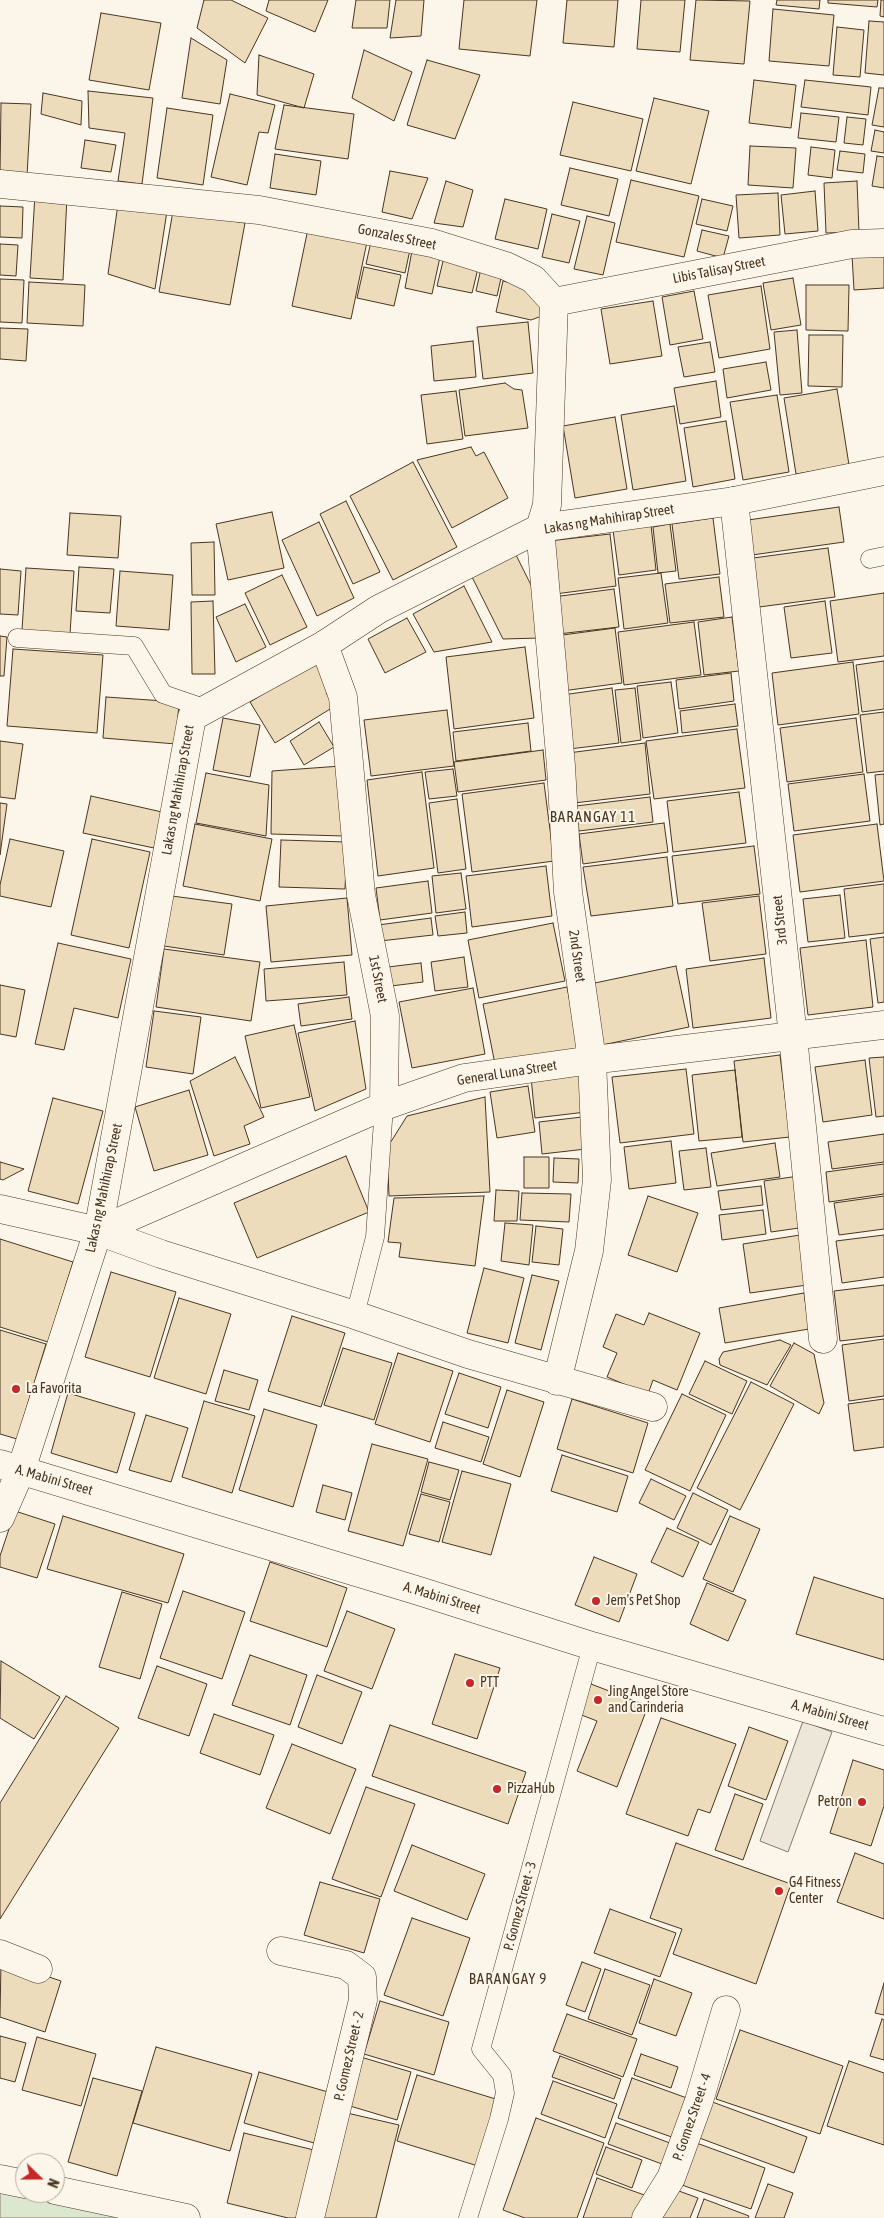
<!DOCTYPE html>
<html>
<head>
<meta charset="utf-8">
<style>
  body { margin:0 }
  #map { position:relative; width:884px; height:2218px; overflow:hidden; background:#fbf6e9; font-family:"Asap Condensed",sans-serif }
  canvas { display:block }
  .north { position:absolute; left:15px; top:2153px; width:50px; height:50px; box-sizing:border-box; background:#fbf6e9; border:1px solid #b4a999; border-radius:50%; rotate:112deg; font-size:14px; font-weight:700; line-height:20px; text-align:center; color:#4a3520 }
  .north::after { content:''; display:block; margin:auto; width:18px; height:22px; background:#c62828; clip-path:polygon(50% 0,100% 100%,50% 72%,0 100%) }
</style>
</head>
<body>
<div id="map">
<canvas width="884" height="2218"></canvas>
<div class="north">N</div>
</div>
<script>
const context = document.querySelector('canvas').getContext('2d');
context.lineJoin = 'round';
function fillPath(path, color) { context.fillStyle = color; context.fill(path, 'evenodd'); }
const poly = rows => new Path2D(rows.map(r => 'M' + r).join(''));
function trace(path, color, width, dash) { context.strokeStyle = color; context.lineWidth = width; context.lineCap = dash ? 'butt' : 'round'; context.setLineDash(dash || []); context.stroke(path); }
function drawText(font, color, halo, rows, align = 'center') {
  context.font = font + ' "Asap Condensed",sans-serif'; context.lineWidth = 4; context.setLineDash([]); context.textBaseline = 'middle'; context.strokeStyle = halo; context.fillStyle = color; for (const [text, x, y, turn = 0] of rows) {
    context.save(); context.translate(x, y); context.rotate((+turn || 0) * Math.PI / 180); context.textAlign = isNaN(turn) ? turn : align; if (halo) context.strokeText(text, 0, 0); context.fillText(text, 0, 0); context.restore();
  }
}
const green = poly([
  [0,2188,139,2218,0,2218,0,2188]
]);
fillPath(green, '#dce7d0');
trace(green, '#887966', 1);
const parking = poly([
  [803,1721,832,1732,788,1852,760,1841,803,1721]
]);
fillPath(parking, '#ede7d9');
trace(parking, '#887966', 1);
const building = poly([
  [204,0,231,0,268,18,245,63,197,28,204,0],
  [269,0,328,0,315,32,266,11,269,0],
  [356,0,390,0,387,28,352,28,356,0],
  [396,0,424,0,421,36,390,38,396,0],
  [464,0,537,0,530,56,459,49,464,0],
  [567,0,618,0,614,47,563,43,567,0],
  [641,0,685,0,680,52,637,49,641,0],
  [696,0,750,1,744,64,690,60,696,0],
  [777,0,820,0,819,9,776,5,777,0],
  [828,0,878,0,877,7,828,3,828,0],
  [881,0,884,0,884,17,880,16,881,0],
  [773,9,834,15,829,66,769,61,773,9],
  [101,13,161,23,149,90,89,80,101,13],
  [869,21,884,22,884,75,865,73,869,21],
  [837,27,864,30,860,77,833,75,837,27],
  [191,38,227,60,220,104,182,98,191,38],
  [364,50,412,72,394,121,352,98,364,50],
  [259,55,314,74,304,108,257,95,259,55],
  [427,60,480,75,455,139,407,125,427,60],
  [754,80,796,85,791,128,749,123,754,80],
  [805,80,871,87,868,115,801,107,805,80],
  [879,88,884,88,884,127,872,125,879,88],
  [88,91,153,98,142,184,118,181,125,133,89,128,88,91],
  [43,93,82,101,81,125,41,114,43,93],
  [230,94,275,105,268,133,259,132,247,185,211,177,230,94],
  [654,98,709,111,691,184,636,171,654,98],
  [573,102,643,119,631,171,560,155,573,102],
  [1,103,31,104,27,176,0,175,1,103],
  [284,105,354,114,348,159,275,149,284,105],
  [167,108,213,115,203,185,157,178,167,108],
  [801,113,839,117,836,142,798,138,801,113],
  [847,117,866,119,863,145,844,143,847,117],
  [875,130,884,132,884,153,871,151,875,130],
  [85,140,116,145,111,172,81,168,85,140],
  [750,146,796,148,793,188,748,185,750,146],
  [811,147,835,150,832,178,808,175,811,147],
  [840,151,865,154,863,173,837,170,840,151],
  [275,154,321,161,316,195,270,188,275,154],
  [877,156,884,157,884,188,872,186,877,156],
  [570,168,618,179,609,216,561,205,570,168],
  [390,171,428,178,412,219,382,212,390,171],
  [631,180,699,196,684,257,616,242,631,180],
  [446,181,473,190,463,227,434,223,446,181],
  [857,181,859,232,826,233,824,183,857,181],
  [815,191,818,231,785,234,781,195,815,191],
  [778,193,780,235,739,238,736,195,778,193],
  [35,194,67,196,63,280,30,278,35,194],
  [505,199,547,209,538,249,495,239,505,199],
  [702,199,733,206,727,231,696,224,702,199],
  [118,204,167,211,155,289,108,274,118,204],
  [0,206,23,207,22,238,0,237,0,206],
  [173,211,245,223,230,305,159,292,173,211],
  [552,214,580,221,569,263,542,257,552,214],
  [587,216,615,223,603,275,574,269,587,216],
  [309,224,368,237,351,319,292,306,309,224],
  [702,230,729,236,723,258,697,251,702,230],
  [372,237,411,245,405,273,366,264,372,237],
  [0,244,18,245,16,276,0,275,0,244],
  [412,251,440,257,432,294,405,288,412,251],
  [445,253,480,260,472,293,437,286,445,253],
  [884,254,884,288,854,290,852,255,884,254],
  [482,264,503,269,497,296,476,291,482,264],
  [364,267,401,275,394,306,357,298,364,267],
  [793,278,801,325,771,330,763,283,793,278],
  [0,279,24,280,22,323,0,322,0,279],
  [503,281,537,289,547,314,531,320,496,312,503,281],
  [29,282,85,285,83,326,27,323,29,282],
  [806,285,849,285,848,331,806,330,806,285],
  [761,286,770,349,719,358,708,295,761,286],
  [694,291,703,339,670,345,662,297,694,291],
  [653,301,662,356,610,364,601,309,653,301],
  [528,322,533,373,483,379,477,327,528,322],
  [0,328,28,329,26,361,0,359,0,328],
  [797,330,802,393,780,395,774,332,797,330],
  [809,335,843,335,842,387,808,386,809,335],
  [473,341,476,377,434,381,431,346,473,341],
  [710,342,715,372,684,377,678,347,710,342],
  [766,362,771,390,727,398,723,369,766,362],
  [716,381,721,417,680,424,674,388,716,381],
  [505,383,514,389,522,390,528,428,465,436,459,390,505,383],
  [837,389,849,465,796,474,784,398,837,389],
  [456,391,463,439,427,444,421,395,456,391],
  [777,395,789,472,743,480,730,402,777,395],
  [674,406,686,481,633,490,621,415,674,406],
  [615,417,627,489,575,498,563,426,615,417],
  [726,421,735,479,693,487,684,428,726,421],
  [471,447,476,456,484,452,508,498,452,528,417,460,471,447],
  [413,462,457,547,393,580,350,496,413,462],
  [346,501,380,572,353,584,320,514,346,501],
  [839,507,844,542,752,555,748,520,839,507],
  [272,512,284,568,228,580,216,524,272,512],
  [70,513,121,516,118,558,67,555,70,513],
  [713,518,720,574,679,579,672,524,713,518],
  [319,522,354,598,317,616,282,540,319,522],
  [670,524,676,571,658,573,653,527,670,524],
  [651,525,656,570,619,575,613,530,651,525],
  [610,534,616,586,555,594,549,541,610,534],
  [214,542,215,595,192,595,191,543,214,542],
  [828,548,835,597,759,607,753,558,828,548],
  [516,555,536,595,540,638,503,639,472,577,516,555],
  [79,567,114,569,110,613,76,611,79,567],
  [26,568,74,571,70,634,22,630,26,568],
  [0,569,21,571,18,615,0,614,0,569],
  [120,571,173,575,169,630,116,626,120,571],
  [661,573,668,623,624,629,618,578,661,573],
  [282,575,307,627,270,645,245,593,282,575],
  [719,577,724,617,670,623,665,584,719,577],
  [464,586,492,642,434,652,413,614,464,586],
  [614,589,619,627,558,634,553,597,614,589],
  [884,593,884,656,838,662,830,601,884,593],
  [213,601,215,674,192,674,191,602,213,601],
  [825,601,832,653,791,658,784,607,825,601],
  [245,604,266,647,236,662,216,617,245,604],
  [732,617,739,671,704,675,698,622,732,617],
  [407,618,426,652,385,673,368,639,407,618],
  [694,622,701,675,624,685,618,632,694,622],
  [615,628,622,683,562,691,555,636,615,628],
  [0,636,7,637,4,676,0,676,0,636],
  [525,647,534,718,454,729,446,657,525,647],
  [13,649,103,655,97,733,7,726,13,649],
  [317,661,333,688,326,693,335,706,275,743,250,702,317,661],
  [884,661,884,709,862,712,856,665,884,661],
  [853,662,859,714,778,725,772,673,853,662],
  [731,673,734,701,679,709,676,680,731,673],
  [671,682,678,733,643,738,637,686,671,682],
  [612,688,619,743,569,749,562,695,612,688],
  [635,688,641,740,621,743,615,690,635,688],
  [106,697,179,702,176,744,103,738,106,697],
  [735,704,738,726,682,733,680,711,735,704],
  [447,710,454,766,371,776,364,720,447,710],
  [884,712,884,771,867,773,860,715,884,712],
  [223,718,260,725,250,777,213,770,223,718],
  [856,718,863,772,787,782,780,728,856,718],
  [319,722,334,747,304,765,290,741,319,722],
  [528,723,531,751,456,761,453,732,528,723],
  [737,729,745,788,654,799,646,741,737,729],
  [0,741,23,744,15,799,0,797,0,741],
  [645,743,650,794,574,803,568,753,645,743],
  [543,750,546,780,458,792,454,762,543,750],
  [341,766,345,836,271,834,272,771,341,766],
  [453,769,457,796,429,799,425,772,453,769],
  [422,772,434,868,378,876,367,780,422,772],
  [206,773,269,785,266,836,196,823,206,773],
  [864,774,870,821,794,831,788,784,864,774],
  [884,774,884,824,880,825,875,775,884,774],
  [544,783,554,861,472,872,462,794,544,783],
  [739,792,746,843,673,852,667,801,739,792],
  [91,796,162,812,154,848,83,833,91,796],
  [650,797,653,822,579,831,576,806,650,797],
  [457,799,466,869,438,873,429,803,457,799],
  [0,803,7,804,0,855,0,803],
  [664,823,668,852,583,864,579,834,664,823],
  [195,824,272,839,260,901,183,886,195,824],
  [877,824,884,881,800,892,793,835,877,824],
  [10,839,64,851,51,907,0,896,0,885,10,839],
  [92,839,150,852,129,948,71,935,92,839],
  [281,840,347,842,345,889,279,887,281,840],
  [754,846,760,894,678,904,672,856,754,846],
  [667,857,673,906,591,916,583,867,667,857],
  [546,866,552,916,472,927,466,876,546,866],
  [461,873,466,909,436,913,432,876,461,873],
  [428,881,432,913,380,920,376,888,428,881],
  [884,884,884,933,849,937,844,889,884,884],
  [840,895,845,938,808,942,803,899,840,895],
  [172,896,232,904,224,955,164,946,172,896],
  [759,896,766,954,710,961,702,903,759,896],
  [347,898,352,955,271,962,266,906,347,898],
  [465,912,467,933,438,936,435,916,465,912],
  [431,918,433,935,380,941,378,925,431,918],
  [553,923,565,981,479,998,468,940,553,923],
  [884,937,884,1002,878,1003,870,939,884,937],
  [866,940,873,1007,808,1015,800,948,866,940],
  [58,943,131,959,118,1018,74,1008,64,1050,35,1044,58,943],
  [164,949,260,962,251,1021,156,1007,164,949],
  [464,957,468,987,435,991,431,962,464,957],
  [764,958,771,1018,693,1028,686,969,764,958],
  [344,962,347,995,266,1001,264,969,344,962],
  [421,963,423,982,391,986,388,967,421,963],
  [676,966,689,1027,602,1045,590,984,676,966],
  [0,985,25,990,16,1037,0,1034,0,985],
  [567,987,579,1048,495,1064,483,1004,567,987],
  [473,988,485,1054,412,1068,399,1002,473,988],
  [349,997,352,1019,301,1026,298,1004,349,997],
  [154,1011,201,1017,193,1074,146,1067,154,1011],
  [355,1021,366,1089,315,1111,298,1033,355,1021],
  [294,1025,310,1097,261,1108,245,1036,294,1025],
  [780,1055,790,1137,743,1142,734,1061,780,1055],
  [235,1057,264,1117,244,1126,250,1144,214,1156,190,1081,235,1057],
  [884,1057,884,1116,876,1117,869,1058,884,1057],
  [865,1060,872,1115,823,1122,815,1067,865,1060],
  [686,1069,694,1134,620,1143,612,1077,686,1069],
  [735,1070,742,1137,699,1141,692,1075,735,1070],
  [581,1071,586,1112,535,1118,531,1077,581,1071],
  [528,1086,535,1132,497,1138,490,1092,528,1086],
  [189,1090,208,1155,154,1171,135,1107,189,1090],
  [485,1097,490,1192,389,1196,387,1148,407,1116,485,1097],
  [53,1098,103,1111,78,1204,28,1191,53,1098],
  [582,1117,586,1149,542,1154,539,1122,582,1117],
  [884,1134,884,1162,832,1169,828,1142,884,1134],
  [671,1141,676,1183,629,1189,624,1147,671,1141],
  [775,1143,780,1177,717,1186,711,1153,775,1143],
  [706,1148,711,1187,684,1190,679,1151,706,1148],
  [346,1156,369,1212,257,1258,234,1203,346,1156],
  [524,1157,549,1157,549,1188,524,1188,524,1157],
  [554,1158,579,1159,578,1183,553,1182,554,1158],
  [0,1162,24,1169,3,1180,0,1179,0,1162],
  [884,1164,884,1194,829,1202,826,1172,884,1164],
  [799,1176,806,1227,771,1232,764,1181,799,1176],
  [761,1186,763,1205,721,1210,718,1191,761,1186],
  [496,1190,519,1191,517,1221,494,1221,496,1190],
  [522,1193,571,1194,569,1222,520,1220,522,1193],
  [484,1196,475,1266,399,1257,401,1243,388,1242,394,1198,484,1196],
  [648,1196,698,1213,677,1272,628,1255,648,1196],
  [884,1196,884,1229,839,1235,834,1203,884,1196],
  [763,1210,766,1234,722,1240,719,1215,763,1210],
  [505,1223,533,1225,529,1265,501,1261,505,1223],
  [536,1226,563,1229,559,1265,532,1262,536,1226],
  [800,1235,807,1285,750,1293,743,1244,800,1235],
  [884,1235,884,1277,842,1283,836,1241,884,1235],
  [0,1239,73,1262,48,1342,0,1327,0,1239],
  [484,1268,524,1278,508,1343,467,1333,484,1268],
  [111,1272,176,1292,150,1377,85,1357,111,1272],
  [532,1275,559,1281,541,1350,515,1343,532,1275],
  [884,1285,884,1336,840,1341,834,1291,884,1285],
  [804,1293,809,1329,725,1343,719,1308,804,1293],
  [179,1298,231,1314,206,1394,154,1378,179,1298],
  [649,1313,700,1333,677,1390,653,1380,648,1394,607,1377,617,1353,603,1347,616,1314,644,1325,649,1313],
  [292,1316,345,1333,321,1407,268,1391,292,1316],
  [0,1330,46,1344,17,1439,0,1434,0,1330],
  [884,1339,884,1396,849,1401,842,1345,884,1339],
  [780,1340,791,1345,767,1385,720,1365,719,1359,723,1352,780,1340],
  [794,1343,814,1354,824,1403,819,1414,770,1386,794,1343],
  [343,1348,392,1363,374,1420,324,1405,343,1348],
  [398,1353,453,1371,430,1442,375,1424,398,1353],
  [705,1361,747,1381,732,1414,689,1394,705,1361],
  [224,1370,258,1380,249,1410,215,1401,224,1370],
  [459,1373,501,1387,488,1428,445,1414,459,1373],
  [751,1382,794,1404,740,1510,697,1488,751,1382],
  [507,1390,544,1402,520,1477,483,1464,507,1390],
  [68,1393,135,1413,117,1473,51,1453,68,1393],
  [682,1394,726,1415,690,1491,645,1470,682,1394],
  [572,1399,648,1423,633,1473,557,1449,572,1399],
  [884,1399,884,1447,854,1451,848,1404,884,1399],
  [204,1401,255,1416,232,1493,182,1477,204,1401],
  [264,1409,317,1425,293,1507,239,1490,264,1409],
  [146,1415,188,1428,171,1482,129,1470,146,1415],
  [443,1422,489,1437,481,1462,435,1448,443,1422],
  [372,1444,428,1459,403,1546,348,1531,372,1444],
  [562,1455,628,1476,617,1512,551,1491,562,1455],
  [429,1462,459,1470,450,1500,421,1492,429,1462],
  [462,1471,511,1484,491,1555,442,1542,462,1471],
  [651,1479,686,1496,674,1520,639,1503,651,1479],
  [323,1485,352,1493,345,1520,316,1512,323,1485],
  [693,1493,728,1510,711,1545,677,1528,693,1493],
  [421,1494,450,1502,439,1542,409,1534,421,1494],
  [15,1511,55,1524,37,1578,0,1567,0,1556,15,1511],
  [63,1516,184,1554,168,1603,47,1569,63,1516],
  [730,1516,760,1529,733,1592,703,1579,730,1516],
  [667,1528,699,1542,683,1577,651,1562,667,1528],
  [594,1557,637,1574,619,1622,575,1605,594,1557],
  [270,1562,347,1588,327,1647,250,1621,270,1562],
  [814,1577,884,1599,884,1660,796,1634,814,1577],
  [707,1583,746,1600,728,1641,690,1624,707,1583],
  [183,1591,245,1612,222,1679,160,1658,183,1591],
  [122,1592,162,1604,140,1679,99,1667,122,1592],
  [347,1611,395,1629,372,1689,324,1671,347,1611],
  [455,1654,500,1668,477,1739,432,1724,455,1654],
  [250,1655,307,1675,290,1725,232,1705,250,1655],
  [1,1661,60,1697,34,1739,0,1718,1,1661],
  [157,1666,207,1684,189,1736,138,1718,157,1666],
  [317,1675,362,1692,342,1744,298,1727,317,1675],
  [591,1684,648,1706,617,1787,577,1771,597,1721,579,1714,591,1684],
  [66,1696,119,1728,0,1919,0,1803,66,1696],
  [214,1714,274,1735,260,1775,200,1753,214,1714],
  [661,1718,736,1744,710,1813,698,1809,688,1836,626,1814,661,1718],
  [390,1725,526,1772,508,1824,372,1776,390,1725],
  [749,1727,788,1741,766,1800,728,1786,749,1727],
  [292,1744,356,1769,330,1834,266,1808,292,1744],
  [853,1760,884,1770,884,1806,871,1846,830,1833,853,1760],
  [366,1787,415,1804,381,1897,332,1879,366,1787],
  [735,1794,763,1804,743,1860,715,1850,735,1794],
  [676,1843,791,1884,756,1984,673,1954,682,1929,650,1918,676,1843],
  [412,1845,485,1874,467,1920,394,1891,412,1845],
  [855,1853,884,1864,884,1919,837,1902,855,1853],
  [320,1882,380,1899,364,1953,304,1935,320,1882],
  [610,1909,676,1933,660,1977,594,1953,610,1909],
  [412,1918,470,1938,443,2016,384,1995,412,1918],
  [1,1961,61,1981,45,2032,0,2017,1,1961],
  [582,1962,601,1969,585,2012,566,2005,582,1962],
  [605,1969,650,1985,632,2035,588,2019,605,1969],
  [654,1979,692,1993,676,2036,639,2023,654,1979],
  [884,1983,884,2015,875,2013,884,1983],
  [380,2001,449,2022,434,2075,364,2054,380,2001],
  [567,2014,637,2039,623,2077,553,2051,567,2014],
  [882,2019,884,2020,884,2060,870,2056,882,2019],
  [740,2030,843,2066,820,2134,716,2099,740,2030],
  [0,2036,26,2043,15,2082,0,2078,0,2036],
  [37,2037,96,2054,81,2106,22,2090,37,2037],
  [156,2047,252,2074,230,2151,133,2123,156,2047],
  [641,2054,678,2067,671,2088,634,2075,641,2054],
  [354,2055,411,2072,397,2120,340,2103,354,2055],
  [560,2056,621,2079,614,2099,552,2077,560,2056],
  [849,2061,884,2073,884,2145,827,2126,849,2061],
  [259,2072,328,2092,314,2143,244,2123,259,2072],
  [417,2075,499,2100,478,2166,397,2141,417,2075],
  [93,2078,142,2091,117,2176,68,2162,93,2078],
  [632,2078,695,2101,680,2140,618,2118,632,2078],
  [553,2081,617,2104,605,2138,541,2114,553,2081],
  [707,2100,807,2137,794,2173,694,2136,707,2100],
  [347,2113,399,2125,376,2218,322,2218,347,2113],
  [536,2118,604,2143,577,2218,525,2218,503,2210,536,2118],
  [616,2123,678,2146,670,2167,608,2144,616,2123],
  [244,2133,318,2151,301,2218,288,2218,227,2203,244,2133],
  [691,2141,765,2168,751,2209,676,2183,691,2141],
  [606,2147,642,2160,632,2188,596,2174,606,2147],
  [597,2178,647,2196,639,2218,583,2218,597,2178],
  [768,2184,793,2193,784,2218,755,2218,768,2184],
  [668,2187,698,2198,690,2218,657,2218,668,2187],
  [704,2199,749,2216,748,2218,697,2218,704,2199]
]);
fillPath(building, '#ecdcbc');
trace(building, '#4a3520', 1);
const lane = poly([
  [870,559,884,556],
  [17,638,134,646,163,694,207,709],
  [355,1315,375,1237,384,1106],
  [468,2218,499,2119,505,2093,502,2075,481,2049,592,1646]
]);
const street = poly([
  [0,184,259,210,432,243,506,266,533,279,554,302,547,505,540,528,561,766,568,892,592,1060,597,1180,589,1251,557,1381],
  [554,302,852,244,884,243],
  [734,501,793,1036,823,1339],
  [324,645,343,697,361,895,385,1016,384,1106],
  [0,1209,98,1231,161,1254,355,1315,468,1354,653,1407],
  [98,1231,384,1106,464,1078,592,1060,884,1025],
  [0,1518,21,1470],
  [281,1951,346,1965,362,1977,363,2000,310,2218],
  [0,1954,38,1969],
  [646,2218,671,2178,699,2101,726,2010]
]);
const secondary = poly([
  [0,1464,419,1591,592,1646,884,1731],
  [21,1470,98,1231,192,717,324,645,379,609,540,528,734,501,884,471],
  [0,2179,25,2184],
  [55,2190,186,2218]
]);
trace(lane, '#4a3520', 19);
trace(street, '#4a3520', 29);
trace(secondary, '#4a3520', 29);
trace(lane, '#fbf6e9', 18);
trace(street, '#fbf6e9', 28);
trace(secondary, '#fbf6e9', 28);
trace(poly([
  [30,2194,47,2198]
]), '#4a3520', 2.5);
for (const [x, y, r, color] of [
  [16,1389,5,"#c62828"],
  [596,1601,5,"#c62828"],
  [470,1683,5,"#c62828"],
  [598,1700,5,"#c62828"],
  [497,1789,5,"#c62828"],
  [862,1802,5,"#c62828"],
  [779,1891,5,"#c62828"]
]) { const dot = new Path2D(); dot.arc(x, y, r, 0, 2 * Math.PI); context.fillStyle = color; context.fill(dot); trace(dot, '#fbf6e9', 2); }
drawText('14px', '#4a3520', '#fbf6e9', [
  ["Gonzales Street",397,237,12],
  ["Libis Talisay Street",719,270,-11],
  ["Lakas ng Mahihirap Street",609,519,-9],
  ["Lakas ng Mahihirap Street",178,790,-80],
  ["3rd Street",780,920,-96],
  ["2nd Street",577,956,82],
  ["1st Street",378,979,79],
  ["General Luna Street",507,1073,-9],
  ["Lakas ng Mahihirap Street",104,1188,-78],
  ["A. Mabini Street",54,1480,16],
  ["A. Mabini Street",442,1598,17],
  ["A. Mabini Street",830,1715,16],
  ["P. Gomez Street - 3",520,1906,-75],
  ["P. Gomez Street - 2",349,2056,-77],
  ["P. Gomez Street - 4",692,2117,-71]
]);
drawText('14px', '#4a3520', '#fbf6e9', [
  ["La Favorita",26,1389],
  ["Jem's Pet Shop",606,1601],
  ["PTT",480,1683],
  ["Jing Angel Store",608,1692],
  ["and Carinderia",608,1708],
  ["PizzaHub",507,1789],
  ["Petron",852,1802,"right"],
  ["G4 Fitness",789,1883],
  ["Center",789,1899]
], 'left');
context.letterSpacing = '1px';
drawText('15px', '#4a3520', '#fbf6e9', [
  ["BARANGAY 11",593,817],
  ["BARANGAY 9",508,1979]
]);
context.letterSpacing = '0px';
</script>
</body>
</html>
